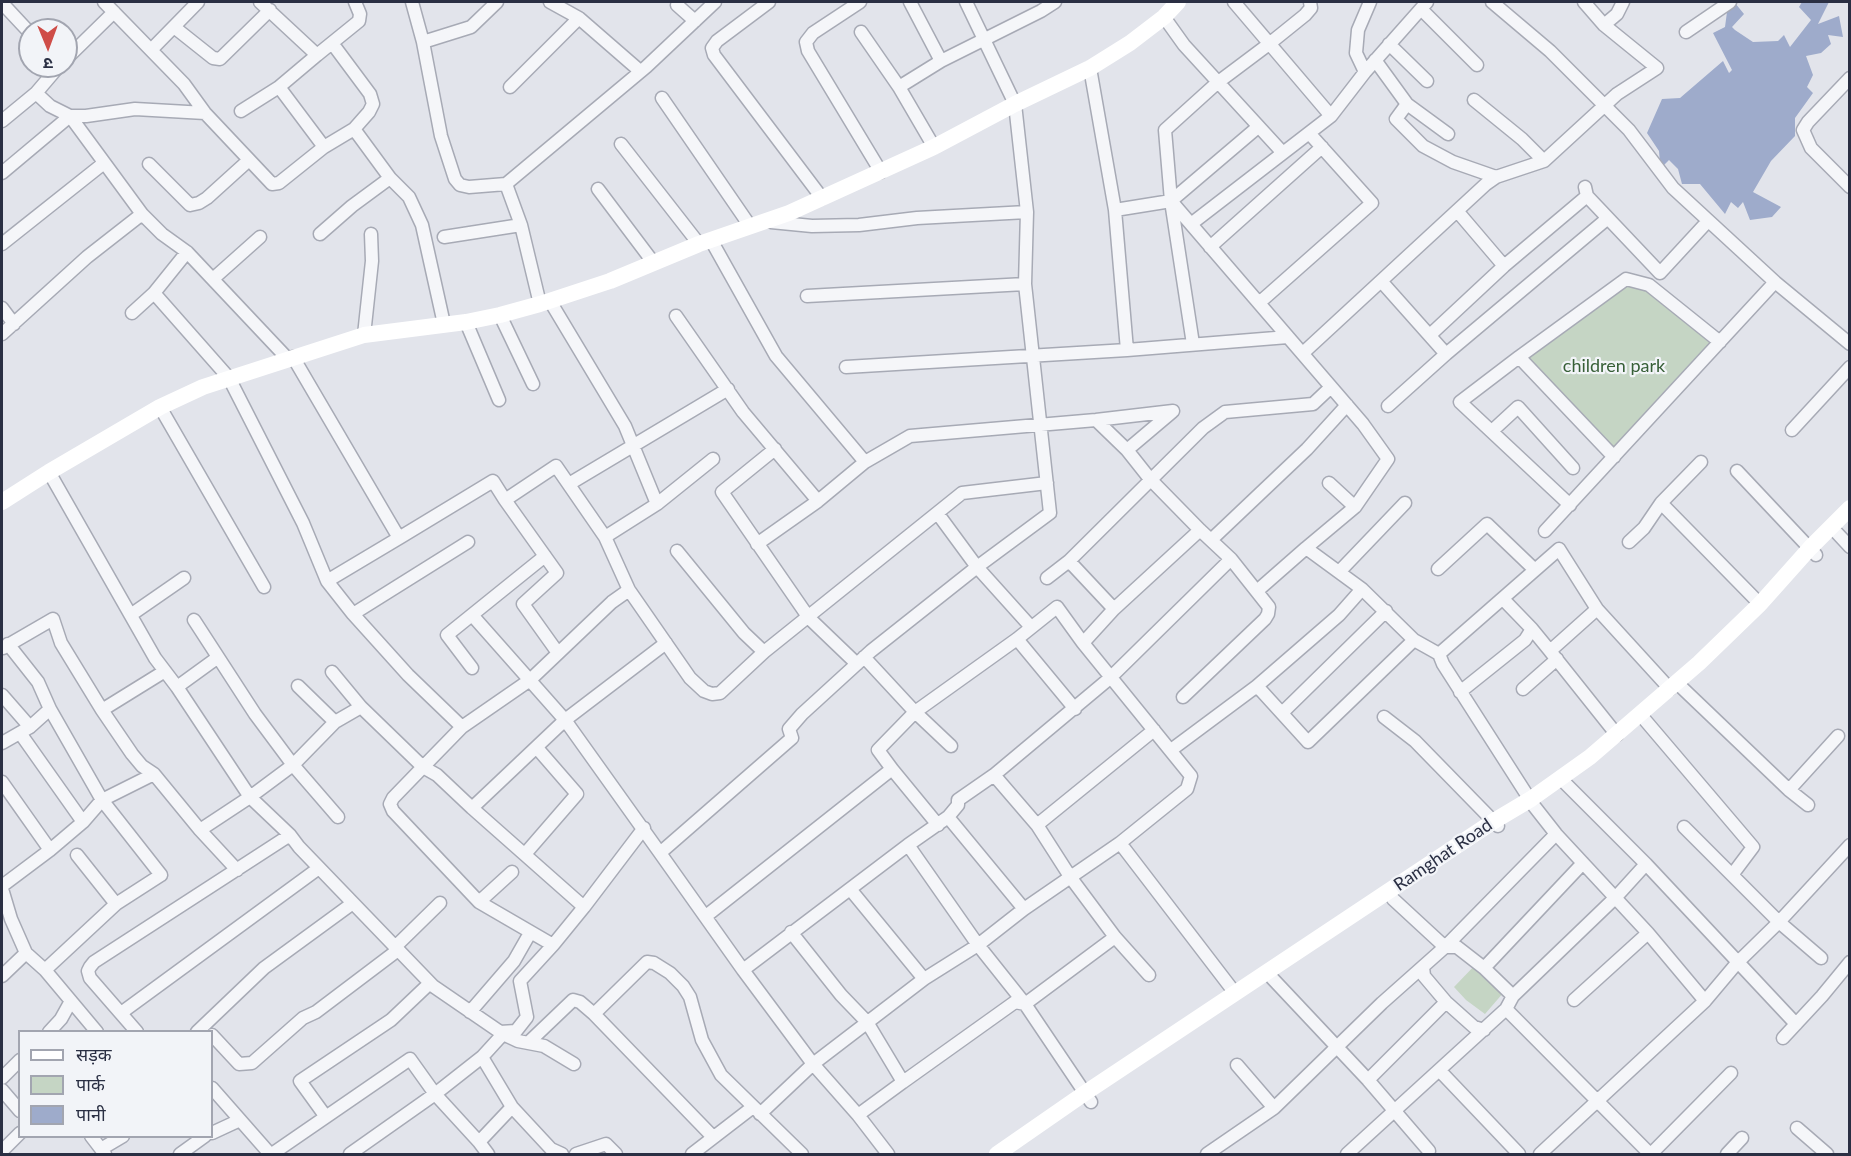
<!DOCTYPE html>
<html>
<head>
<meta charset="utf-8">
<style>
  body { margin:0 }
  #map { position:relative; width:1851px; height:1156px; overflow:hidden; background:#e2e4eb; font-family:Lato,"Noto Sans Devanagari",sans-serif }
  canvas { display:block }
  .frame { position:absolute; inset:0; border:3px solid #2a2f43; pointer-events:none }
  .legend { position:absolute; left:18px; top:1030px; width:195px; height:108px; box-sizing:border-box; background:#f2f4f8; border:2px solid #a2a5b0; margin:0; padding:8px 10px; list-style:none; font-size:18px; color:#2a2f43 }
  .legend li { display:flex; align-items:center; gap:12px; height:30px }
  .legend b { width:30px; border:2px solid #a2a5b0 }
  .north { position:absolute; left:18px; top:18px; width:60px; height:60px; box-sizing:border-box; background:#f2f4f8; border:2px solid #a2a5b0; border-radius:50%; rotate:179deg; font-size:16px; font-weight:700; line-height:24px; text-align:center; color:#2a2f43 }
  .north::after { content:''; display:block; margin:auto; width:21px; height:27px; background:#cf4d48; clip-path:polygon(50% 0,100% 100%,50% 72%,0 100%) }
</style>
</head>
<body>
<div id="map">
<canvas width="1851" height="1156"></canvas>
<div class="frame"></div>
<ul class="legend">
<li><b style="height:8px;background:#fff"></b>सड़क</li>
<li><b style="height:16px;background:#c5d5c4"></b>पार्क</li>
<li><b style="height:16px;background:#9eabcb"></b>पानी</li>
</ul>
<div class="north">उ</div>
</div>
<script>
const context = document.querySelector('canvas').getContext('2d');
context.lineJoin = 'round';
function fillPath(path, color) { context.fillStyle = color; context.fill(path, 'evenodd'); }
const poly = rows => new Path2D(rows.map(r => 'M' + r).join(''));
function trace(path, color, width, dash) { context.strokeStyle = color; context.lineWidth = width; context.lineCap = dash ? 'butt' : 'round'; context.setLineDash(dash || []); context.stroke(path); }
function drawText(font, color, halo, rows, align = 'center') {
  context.font = font + ' Lato,sans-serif'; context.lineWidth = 4.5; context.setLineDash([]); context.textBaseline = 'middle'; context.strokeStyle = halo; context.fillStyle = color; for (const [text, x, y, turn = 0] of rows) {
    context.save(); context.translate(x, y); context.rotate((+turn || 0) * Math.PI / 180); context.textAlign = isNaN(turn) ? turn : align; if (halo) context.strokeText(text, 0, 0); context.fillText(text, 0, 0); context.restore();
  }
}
fillPath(poly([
  [1621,283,1649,285,1720,342,1614,457,1519,357],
  [1478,962,1504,992,1485,1014,1466,1000,1454,987]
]), '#c5d5c4');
fillPath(poly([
  [1802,2,1829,2,1818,24,1839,16,1843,37,1828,35,1831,44,1821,53,1806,56,1813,75,1807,87,1813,93,1795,118,1795,136,1771,161,1753,192,1781,207,1772,217,1750,220,1743,202,1738,208,1731,202,1725,214,1700,184,1682,184,1678,169,1669,160,1663,166,1660,163,1659,151,1647,133,1662,99,1680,98,1723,61,1729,73,1732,70,1713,33,1725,27,1727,12,1729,8,1735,3,1744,14,1732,27,1735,30,1753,42,1778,41,1784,35,1790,47,1811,20,1799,7]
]), '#9eabcb');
const street = poly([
  [104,2,184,84,205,113,272,184,279,183,324,147,354,129,390,178,409,197,422,225,444,324],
  [260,2,317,55,279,87,324,147],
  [412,2,423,42,441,136,455,179,460,185,469,187,506,184,646,67,715,2],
  [550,2,579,18,640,71],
  [769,2,717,41,712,48,714,55,822,198],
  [860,2,813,33,806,42,808,51,881,172],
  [910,2,941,61,1041,11,1055,2],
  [1234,2,1331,116],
  [1492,2,1550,51,1629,130,1673,188,1775,282],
  [2,3,30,33],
  [677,5,695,21],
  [1421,9,1477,65],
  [1164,17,1184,45,1283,153],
  [1604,25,1617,14,1623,2],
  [174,27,213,58,220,59,270,10],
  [861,32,899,87,934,147],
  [1686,32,1730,2],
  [423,42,471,27,497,2],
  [332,43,370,94,373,104,369,112,354,129],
  [1389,44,1427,81],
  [151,50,198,2],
  [317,55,359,21,360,14,355,2],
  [66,59,114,12],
  [1375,60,1407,104,1448,134],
  [1090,68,1115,210,1171,201,1363,424,1388,459,1355,507,1306,548,1362,589,1414,640,1308,742,1257,686,1339,615,1362,589],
  [1365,72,1356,53,1358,30,1370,2],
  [1850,78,1808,122,1803,130,1811,148,1850,187],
  [510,87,579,18],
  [899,87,941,61],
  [36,93,50,106,70,116,86,116,135,109,205,113],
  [662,98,750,226],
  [1474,100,1522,139,1544,161],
  [1407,104,1396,119,1423,146,1453,162,1496,177],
  [241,111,279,87],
  [2,121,36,93,59,66],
  [621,144,699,244],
  [149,164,190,205,199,203,207,198,249,160],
  [2,173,70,116,142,214,162,234,187,252,287,358],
  [506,184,521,225,540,304],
  [1585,187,1587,196,1660,273,1708,221],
  [598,189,653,262],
  [1171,201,1258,127],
  [1115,210,1127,350],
  [771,222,812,226,859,225,917,218,1027,212],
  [1191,224,1331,116,1365,72,1427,2],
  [320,234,352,206,390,178],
  [444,237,521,225],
  [711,240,776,356,865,462],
  [2,244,104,163],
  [1210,247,1322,147],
  [1504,266,1587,196],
  [214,278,260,237],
  [1381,281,1446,354],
  [154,293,187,252],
  [807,296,1025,284],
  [550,301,625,426,657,504,605,537],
  [1259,303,1372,203,1309,133],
  [2,308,14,324],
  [132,313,154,293,229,378,303,523,327,581],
  [500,315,533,384],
  [676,316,743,412,818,501],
  [466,322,499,400],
  [2,334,87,257,142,214],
  [364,335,372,261,371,234],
  [1430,335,1504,266,1458,212],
  [1193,344,1171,201,1165,130,1217,83,1269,44,1305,15,1311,8,1310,2],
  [1303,353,1486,184,1496,177,1544,161,1617,94,1657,68,1604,25,1584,2],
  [293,357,399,538,493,481,505,500,556,466,605,537,629,590,690,678,704,691,712,694,720,693,764,652,962,493,1047,483],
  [1519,357,1460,402,1570,505],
  [846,367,1127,350,1288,337],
  [1388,406,1446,354,1608,218],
  [160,407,264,587],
  [1096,420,1127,450,1150,479,1200,530,1231,559,1269,607,1268,614,1265,619,1183,697],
  [1792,430,1850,367],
  [1492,431,1518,407,1573,468],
  [775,449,722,492,809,618,857,664],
  [1127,450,1172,412],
  [1614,457,1519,357,1626,279,1649,285,1720,342],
  [1701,462,1661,503,1760,604],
  [1737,471,1816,555],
  [49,472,155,658,177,687,250,797,290,835,299,847,433,986,503,1034,518,1041,544,1046,574,1064],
  [1329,483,1355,507],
  [569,484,728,389],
  [505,500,557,573,523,604,558,653],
  [657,504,713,459],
  [938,514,977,567,1031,627],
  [1545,531,1775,282,1850,344],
  [1837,533,1850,547],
  [399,538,327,581,353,614,408,675,462,727],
  [1211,540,1307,449,1347,405],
  [1629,542,1644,528,1661,503],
  [757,544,818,501,865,462,910,436,1096,420,1173,411],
  [677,551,744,633,764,652],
  [1069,561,1203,428,1225,412,1313,404,1331,387],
  [1438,569,1487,524,1535,570],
  [1339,572,1405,503],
  [1047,578,1069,561,1114,609,1200,530],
  [629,590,612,602,530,680,462,727,423,767,437,775,472,808,565,720,666,643],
  [1257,591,1306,548],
  [1503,599,1532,629],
  [1114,609,1083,643,1191,776,1187,789,1120,843,1235,993],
  [1597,609,1550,651,1617,735],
  [132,614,184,578],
  [353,614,468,542],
  [472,615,565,720,660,853,792,738,789,729,802,714,871,651,977,567,1050,513,1025,284,1027,212,1015,104,966,2],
  [194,620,255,714,293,765,250,797,200,830],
  [1017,639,1075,709],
  [1414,640,1439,654,1443,664,1534,806,1556,834,1648,933,1574,1000],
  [8,644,38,682,50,709,102,800,161,875,116,904,45,970,97,1032],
  [3,648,53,619,61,643,102,710],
  [1439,654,1559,549,1597,609,1670,689],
  [864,657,915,712,951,746],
  [472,668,447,635,545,556],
  [165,671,102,710,132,754,142,766,154,774,200,830,237,870],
  [332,672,361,707,423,767,393,798,390,804,393,811,479,902,553,945,584,907,472,808],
  [1677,683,1789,790,1808,805],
  [298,686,335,722],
  [177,687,217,658],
  [1523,689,1557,659],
  [1460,692,1525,640,1532,629,1550,651],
  [2,695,30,727],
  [1282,713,1386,611],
  [1384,717,1415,741,1498,826],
  [1645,720,1753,847,1732,875,1779,922,1821,958],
  [20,733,83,822],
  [2,743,30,727,50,709],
  [1171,750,1257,686],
  [892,769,938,825],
  [2,782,50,850],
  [1565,783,1646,864,1796,1024],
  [1789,790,1838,736],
  [338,817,293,765,335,722,361,707],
  [948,817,958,805,958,800,994,775],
  [1037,825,1154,730],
  [1684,827,1732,875],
  [908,845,948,817,1024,909],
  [660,853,743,970,813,1064,858,1115,888,1154],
  [525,854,577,794,537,748],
  [77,855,116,904],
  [1583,863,1484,968,1513,996,1506,1009,1650,1154],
  [2,886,50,850,83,822,102,800,154,774],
  [2,889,11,919,26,953,45,970],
  [850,889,924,979],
  [479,902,512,872],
  [584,907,644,828],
  [706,916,892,769,878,750,915,712,1017,639,1057,607,1083,643],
  [791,932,841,995,867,1022,903,1082,1015,1002,1025,1004,1115,937],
  [395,947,440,903],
  [1445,947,1556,834],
  [1445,947,1457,947,1484,968],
  [1423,967,1424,976,1446,1002,1474,1027,1484,1030],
  [743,970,908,845,978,945,1025,1004,1091,1102],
  [1149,975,1115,937,1071,878,1037,825,994,775,1110,678,1231,559],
  [2,976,26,953],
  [1272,978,1368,1080,1429,1151],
  [1513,996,1616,897,1646,864],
  [1705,1001,1737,963,1779,922,1850,845],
  [470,1012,514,961,530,933],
  [121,1013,319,868],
  [49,1032,61,1019,71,1001],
  [137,1032,90,978,88,971,90,967,94,962,290,835],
  [197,1032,264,968,353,903],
  [500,1032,516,1031,527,1017,520,981,553,945],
  [212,1035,239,1064,252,1063,303,1018,316,1012,398,950],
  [1783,1038,1822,996,1850,962],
  [529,1042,573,1000,580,1002,594,1014],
  [482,1057,512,1107,551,1149,562,1154],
  [1237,1065,1274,1108,1382,1003,1445,947,1393,899],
  [1440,1071,1519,1154],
  [2,1078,20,1060],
  [1368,1080,1446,1002],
  [212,1088,270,1154],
  [2,1090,20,1111],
  [760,1114,813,1064,924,979,978,945,1024,909,1120,843],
  [858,1115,903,1082],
  [326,1117,300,1081,391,1020,430,983],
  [1797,1128,1827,1154],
  [212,1133,240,1120],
  [91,1136,101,1149],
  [713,1137,594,1014,647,962,654,963,670,973,683,986,690,997,702,1040,721,1075,802,1154],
  [479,1142,512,1107],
  [2,1151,20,1133],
  [105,1154,101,1149,123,1136],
  [180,1154,205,1136],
  [272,1154,410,1059,435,1094,482,1057,503,1034],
  [350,1154,435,1094,479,1142,488,1154],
  [576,1154,606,1144,616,1154],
  [692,1154,753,1107],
  [1207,1154,1274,1108],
  [1347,1154,1506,1009],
  [1540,1154,1705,1001,1648,933],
  [1651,1154,1731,1073],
  [1727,1154,1742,1138]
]);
trace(street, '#a7aab5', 15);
trace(street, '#f5f6f9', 12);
trace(poly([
  [2,502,49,472,160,407,203,387,364,335,466,322,500,315,540,304,610,281,699,244,789,213,934,147,1015,104,1090,68,1130,43,1164,17,1178,2],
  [997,1154,1085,1093,1494,821,1531,799,1590,757,1699,663,1760,604,1810,548,1850,508]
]), '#fff', 16);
drawText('18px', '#375f37', '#f2f4f8', [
  ["children park",1614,366]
]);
drawText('18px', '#2a2f43', '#f2f4f8', [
  ["Ramghat Road",1443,855,-34]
]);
</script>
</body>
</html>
